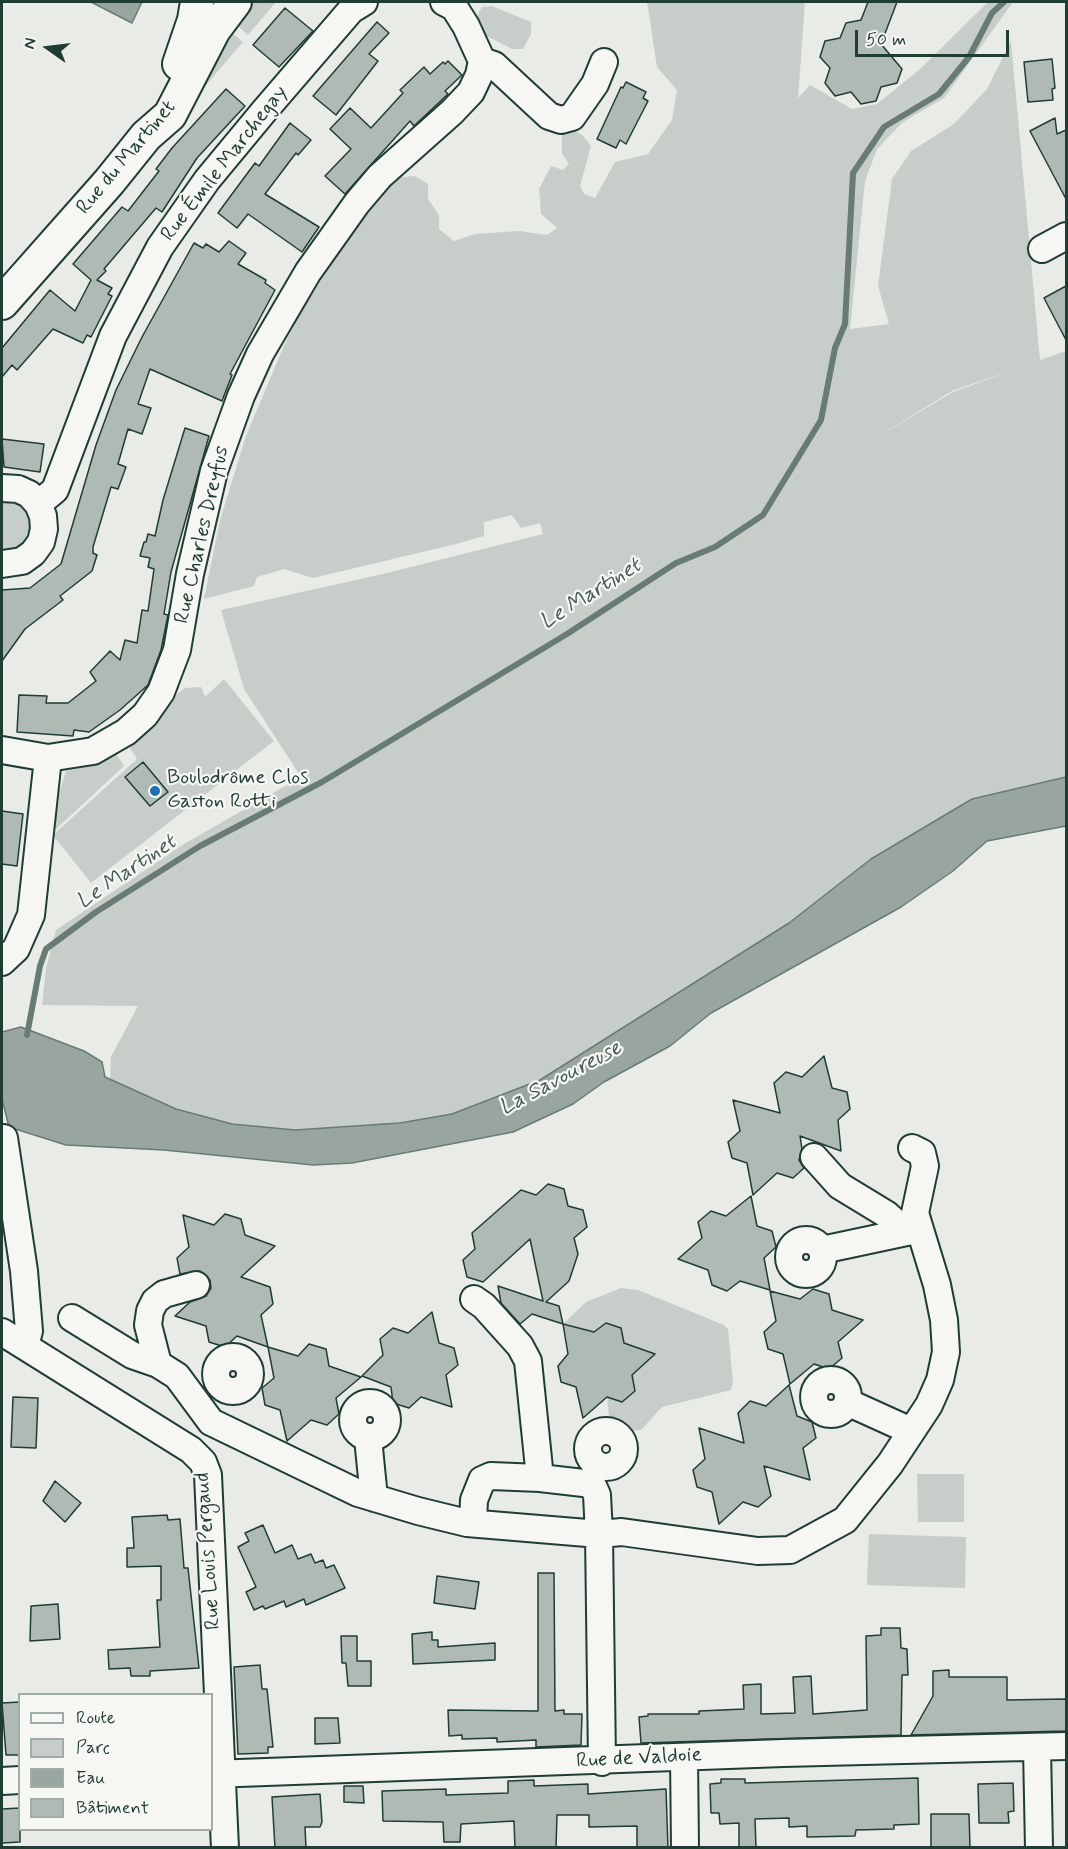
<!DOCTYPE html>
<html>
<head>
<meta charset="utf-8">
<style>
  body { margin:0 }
  #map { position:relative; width:1068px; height:1849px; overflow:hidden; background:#e9ebe7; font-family:Mynerve,sans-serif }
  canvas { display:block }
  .frame { position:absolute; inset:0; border:3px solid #1f3d34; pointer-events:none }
  .legend { position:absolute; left:18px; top:1693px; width:195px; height:138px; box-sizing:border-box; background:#f6f6f2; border:2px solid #a0aca6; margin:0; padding:8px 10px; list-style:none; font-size:18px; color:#1f3d34 }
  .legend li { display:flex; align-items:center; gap:12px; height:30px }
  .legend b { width:30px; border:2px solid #a0aca6 }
  .north { position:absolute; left:18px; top:18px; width:60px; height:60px; -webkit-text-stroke:4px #f6f6f2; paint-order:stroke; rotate:284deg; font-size:16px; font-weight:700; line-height:24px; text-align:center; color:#1f3d34 }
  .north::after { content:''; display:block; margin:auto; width:21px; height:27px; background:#1f3d34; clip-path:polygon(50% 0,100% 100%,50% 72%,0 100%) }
  .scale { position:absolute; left:855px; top:30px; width:154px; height:27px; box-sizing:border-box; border:3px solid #1f3d34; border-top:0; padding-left:8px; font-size:18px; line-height:21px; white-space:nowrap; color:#1f3d34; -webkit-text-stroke:4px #f6f6f2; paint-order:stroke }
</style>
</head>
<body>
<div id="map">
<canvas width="1068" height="1849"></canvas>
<div class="frame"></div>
<ul class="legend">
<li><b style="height:8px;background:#f6f6f2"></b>Route</li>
<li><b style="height:16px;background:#c7cec9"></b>Parc</li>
<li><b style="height:16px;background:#99a6a0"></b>Eau</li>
<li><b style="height:16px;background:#b0bab5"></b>Bâtiment</li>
</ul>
<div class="north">N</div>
<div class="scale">50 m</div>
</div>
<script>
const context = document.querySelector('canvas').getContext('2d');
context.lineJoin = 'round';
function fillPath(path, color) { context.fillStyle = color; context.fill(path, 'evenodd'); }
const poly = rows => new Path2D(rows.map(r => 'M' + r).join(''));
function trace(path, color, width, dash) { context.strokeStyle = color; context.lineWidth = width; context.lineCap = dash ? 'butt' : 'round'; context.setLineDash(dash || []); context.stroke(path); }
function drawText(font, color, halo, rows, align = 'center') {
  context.font = font + ' Mynerve,sans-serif'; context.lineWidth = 4.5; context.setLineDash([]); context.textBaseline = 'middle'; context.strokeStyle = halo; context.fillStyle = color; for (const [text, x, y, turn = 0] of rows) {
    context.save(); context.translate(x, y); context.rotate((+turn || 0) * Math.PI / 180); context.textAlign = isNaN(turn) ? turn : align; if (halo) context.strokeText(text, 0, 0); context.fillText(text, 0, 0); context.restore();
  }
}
fillPath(poly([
  [253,2,276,2,248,35,229,18,239,7],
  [647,2,805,2,798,98,810,85,852,109,877,104,920,69,988,2,1013,2,944,98,903,122,877,149,865,181,850,329,889,324,878,286,892,179,911,151,954,124,987,89,1011,41,1040,360,1066,351,1066,784,540,1080,452,1114,400,1124,295,1130,232,1124,176,1109,126,1105,110,1079,111,1057,138,1006,42,1005,46,968,56,930,184,844,301,777,244,689,221,610,387,573,543,534,540,523,521,528,512,515,484,522,484,536,456,544,313,578,284,569,257,577,254,586,204,599,220,520,246,436,283,348,300,314,368,205,393,178,415,176,428,184,428,199,439,215,439,229,454,241,475,234,519,231,547,235,557,228,541,214,539,189,551,166,563,170,569,164,562,154,562,134,571,129,582,135,591,146,580,186,584,194,595,198,615,162,648,154,672,120,677,90,657,67],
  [1016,369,953,392,871,441,952,391],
  [492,6,531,22,531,34,523,49,512,49,483,34,476,23,478,14,482,7],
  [224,26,243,42,189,105],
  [2,501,14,502,22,506,29,512,33,530,26,547,2,554],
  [224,679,274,741,91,883,53,835,137,759,130,748,169,700,185,688,201,687,205,697],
  [115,752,124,766,54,831,60,790,66,771,87,767],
  [621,1288,638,1290,724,1325,728,1329,733,1383,731,1390,662,1407,641,1430,624,1431,610,1426,607,1397,622,1402,634,1391,632,1375,655,1354,624,1343,621,1328,606,1323,594,1332,563,1324,586,1302],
  [917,1474,964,1474,964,1522,918,1522],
  [869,1534,966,1537,965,1588,867,1585]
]), '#c7cec9');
const water = poly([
  [91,2,142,2,132,23,91,2],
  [1066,777,1066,826,987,841,953,871,901,907,711,1013,670,1046,604,1082,573,1104,513,1132,352,1163,313,1165,164,1150,66,1145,9,1127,2,1099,2,1032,21,1027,84,1051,102,1062,105,1077,176,1109,232,1124,295,1130,400,1123,452,1114,540,1080,789,923,871,859,972,799,1066,777]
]);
fillPath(water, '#99a6a0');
trace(water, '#687c75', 1.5);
trace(poly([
  [27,1035,40,966,46,949,96,912,200,846,322,782,567,634,676,563,715,547,763,515,821,420,835,348,845,324,853,173,884,127,939,94,969,57,992,13,1004,2]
]), '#687c75', 6);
const building = poly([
  [868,2,897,2,881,44,902,69,897,83,881,87,876,101,861,104,851,92,835,96,825,83,830,68,820,57,825,41,840,38,846,23,861,20,868,2],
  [285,8,313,31,279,67,253,45,285,8],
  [377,22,389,33,369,54,378,61,336,115,313,96,377,22],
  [1052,59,1055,88,1052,89,1053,100,1028,102,1024,62,1052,59],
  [448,61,462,75,445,91,448,94,414,126,410,121,345,194,325,176,351,149,330,129,350,108,371,128,403,93,400,90,424,67,430,74,443,62,445,64,448,61],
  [626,82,646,92,643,98,648,101,626,144,620,140,616,148,597,139,621,87,623,88,626,82],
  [226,89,245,106,197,158,162,212,156,208,104,269,106,271,97,280,112,288,108,294,112,296,91,337,87,335,83,343,53,329,17,370,12,365,2,377,2,348,50,290,75,311,91,280,73,264,122,207,128,211,159,171,156,169,172,148,226,89],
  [1055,118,1057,134,1066,130,1066,199,1030,131,1055,118],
  [290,123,311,140,298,155,296,153,265,194,319,227,302,252,248,214,237,228,218,213,255,163,259,166,290,123],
  [229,241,246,253,238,264,266,280,265,283,275,290,230,374,232,375,222,401,150,369,138,404,151,408,142,434,128,429,118,464,126,467,118,489,111,487,93,547,93,553,97,555,92,571,60,596,63,600,25,629,2,661,2,590,30,588,61,564,96,445,116,390,142,337,194,243,203,248,206,244,219,252,229,241],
  [1066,286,1066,340,1044,298,1066,286],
  [185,428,209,436,171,572,164,614,168,615,161,650,148,685,120,710,89,732,74,730,73,736,17,732,19,695,47,696,46,703,68,703,96,681,90,672,110,651,120,660,125,640,137,643,142,610,148,611,154,569,148,567,150,558,140,556,144,542,146,542,148,534,155,536,163,500,185,428],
  [2,439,44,444,40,472,4,467,2,439],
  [143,762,168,792,150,806,125,777,143,762],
  [2,811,23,814,17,866,2,864,2,811],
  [824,1056,832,1088,847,1092,850,1109,838,1120,841,1151,800,1136,802,1149,799,1160,804,1168,793,1178,777,1173,753,1195,747,1163,732,1158,728,1142,740,1131,733,1100,780,1113,774,1083,786,1072,802,1077,824,1056],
  [548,1184,564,1189,568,1206,583,1210,587,1227,574,1238,578,1254,569,1281,546,1302,559,1306,563,1324,532,1314,520,1324,501,1303,498,1286,543,1301,530,1239,483,1282,467,1277,463,1260,475,1249,472,1233,521,1190,536,1195,548,1184],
  [751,1196,757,1226,772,1231,776,1247,764,1258,770,1290,740,1281,727,1291,712,1285,708,1270,678,1259,702,1238,698,1222,711,1211,726,1216,751,1196],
  [225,1214,241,1219,245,1235,275,1246,241,1277,270,1287,273,1304,261,1315,268,1347,237,1336,225,1347,209,1342,206,1326,175,1316,190,1302,206,1296,211,1288,210,1280,200,1271,180,1274,177,1258,189,1247,183,1215,214,1225,225,1214],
  [813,1289,829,1294,832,1310,863,1320,838,1342,842,1358,829,1369,814,1364,790,1384,783,1354,768,1349,764,1332,776,1321,770,1291,800,1299,813,1289],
  [432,1312,439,1343,454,1348,458,1365,446,1375,452,1407,421,1397,409,1408,393,1403,391,1387,362,1376,383,1355,380,1339,393,1328,408,1333,432,1312],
  [606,1323,621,1328,624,1343,655,1354,632,1375,635,1391,622,1402,607,1397,583,1418,576,1387,561,1382,558,1366,568,1354,563,1324,594,1332,606,1323],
  [309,1344,326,1349,329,1366,361,1377,336,1398,339,1414,327,1425,311,1420,287,1441,280,1410,265,1405,262,1388,274,1378,268,1347,298,1356,309,1344],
  [789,1385,797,1416,812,1422,816,1438,803,1448,810,1480,764,1466,771,1496,758,1507,743,1502,719,1524,712,1492,697,1487,693,1470,705,1459,699,1428,744,1443,738,1413,750,1401,766,1406,789,1385],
  [13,1397,38,1398,36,1448,11,1447,13,1397],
  [55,1481,81,1503,65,1522,43,1501,55,1481],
  [167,1515,168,1520,180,1519,184,1568,188,1568,199,1668,150,1671,150,1676,131,1676,130,1668,109,1669,108,1650,160,1647,157,1600,161,1600,161,1566,127,1567,127,1548,134,1548,132,1517,167,1515],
  [263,1525,275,1553,292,1545,298,1559,311,1554,315,1563,323,1560,326,1568,334,1565,345,1588,306,1605,304,1599,286,1607,284,1601,265,1609,263,1606,254,1610,246,1592,256,1587,238,1547,249,1541,245,1533,263,1525],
  [538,1573,554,1573,555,1711,564,1710,564,1714,582,1714,581,1745,536,1747,536,1740,497,1742,497,1738,462,1739,462,1735,449,1736,448,1710,538,1711,538,1573],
  [437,1576,479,1582,475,1609,434,1603,437,1576],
  [58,1604,60,1639,30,1641,31,1606,58,1604],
  [881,1628,900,1628,901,1648,907,1649,908,1675,902,1675,901,1735,641,1743,639,1717,648,1716,648,1714,699,1714,699,1711,744,1709,743,1685,761,1684,761,1714,795,1713,793,1677,811,1676,813,1714,867,1710,866,1636,881,1635,881,1628],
  [432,1632,432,1640,438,1640,438,1647,495,1643,495,1660,413,1664,412,1634,432,1632],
  [341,1636,357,1636,357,1661,371,1661,371,1686,348,1686,346,1663,342,1663,341,1636],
  [260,1665,262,1689,267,1689,273,1747,268,1747,268,1753,238,1754,234,1667,260,1665],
  [949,1670,949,1677,1007,1677,1007,1700,1066,1699,1066,1731,911,1735,933,1696,933,1671,949,1670],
  [20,1702,20,1755,6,1755,2,1703,20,1702],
  [315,1718,338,1718,340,1743,315,1744,315,1718],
  [918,1778,919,1824,894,1825,894,1829,856,1830,855,1836,807,1837,807,1826,789,1827,789,1818,755,1819,756,1848,739,1848,739,1823,720,1824,719,1813,711,1813,710,1784,721,1783,721,1779,745,1779,745,1783,918,1778],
  [534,1780,534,1786,588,1784,588,1794,666,1789,668,1848,637,1848,637,1826,589,1827,589,1815,557,1815,556,1848,515,1848,514,1821,461,1824,460,1842,444,1842,443,1822,383,1821,382,1791,446,1789,446,1795,508,1793,508,1781,534,1780],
  [1013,1783,1014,1811,1008,1812,1009,1823,979,1823,978,1784,1013,1783],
  [344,1786,363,1786,364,1803,344,1802,344,1786],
  [320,1794,322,1822,320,1827,305,1827,306,1848,275,1848,272,1797,320,1794],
  [20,1808,20,1842,2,1843,2,1809,20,1808],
  [931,1814,969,1814,970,1848,931,1848,931,1814]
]);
fillPath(building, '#b0bab5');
trace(building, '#1f3d34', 1.5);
const minor = poly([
  [482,61,494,65,549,116,561,120,572,117,595,84,604,62],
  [1042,249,1066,236],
  [2,488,18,489,29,494,38,504,43,516,44,529,41,542,33,553,22,561,2,564],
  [38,504,55,490,113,336,160,247,207,180,265,110,351,10,364,2],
  [2,750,48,758,93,751,126,732,145,715,161,692,177,650,190,574,214,471,241,396,260,354,308,272,357,203,380,176,452,112,471,92,479,75,482,61,466,26,454,7,444,2],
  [2,962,16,949,31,915,48,758],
  [4,1138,24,1271,29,1331,25,1346],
  [814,1157,840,1186,886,1214,906,1232],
  '789 1257a17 17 0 1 1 34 0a17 17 0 1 1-34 0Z',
  [822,1250,916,1230],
  [72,1318,132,1355,158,1364,177,1376,211,1422],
  [2,1332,191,1450,203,1462,208,1475,225,1848],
  '216 1374a17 17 0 1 1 34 0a17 17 0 1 1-34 0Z',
  [158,1364,148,1325,150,1311,155,1301,164,1294,196,1285],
  '814 1397a17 17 0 1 1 34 0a17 17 0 1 1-34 0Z',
  [847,1402,911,1431],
  '353 1420a17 17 0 1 1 34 0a17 17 0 1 1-34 0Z',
  [211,1422,358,1493,418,1511,467,1523,599,1534,602,1762],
  '588 1449a18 18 0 1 1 36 0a18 18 0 1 1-36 0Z',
  [368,1438,374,1498],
  [540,1478,592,1484,597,1495,599,1534,622,1532,758,1551,790,1550,845,1520,890,1464,929,1405,940,1380,946,1352,944,1320,937,1285,915,1213,925,1166,922,1153,912,1148],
  [473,1523,474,1500,482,1480,491,1476,540,1478,528,1361,520,1346,484,1306,474,1299],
  [1037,1748,1039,1848],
  [684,1757,685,1848],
  [212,1774,783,1753,1066,1746],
  [2,1781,20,1780]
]);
const major = poly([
  [179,64,194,20,197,2],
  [2,303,109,182,146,136,170,115,214,30,235,2]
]);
trace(minor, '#1f3d34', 30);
trace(major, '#1f3d34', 36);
trace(minor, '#f6f6f2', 26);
trace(major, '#f6f6f2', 32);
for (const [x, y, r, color] of [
  [155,791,6,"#1f6fb2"]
]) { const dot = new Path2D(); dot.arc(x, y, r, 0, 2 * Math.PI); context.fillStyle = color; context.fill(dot); trace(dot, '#f6f6f2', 2); }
drawText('21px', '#1f3d34', '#f6f6f2', [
  ["Rue du Martinet",127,158,-50],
  ["Rue Émile Marchegay",225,164,-52],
  ["Rue Charles Dreyfus",203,535,-77],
  ["Rue Louis Pergaud",209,1551,-94],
  ["Rue de Valdoie",639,1759,-3]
]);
drawText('21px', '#1f3d34', '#f6f6f2', [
  ["Boulodrôme Clos",167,779],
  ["Gaston Rotti",167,803]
], 'left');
drawText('italic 22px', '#445c54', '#f6f6f2', [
  ["Le Martinet",591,595,-32],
  ["Le Martinet",127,873,-34],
  ["La Savoureuse",561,1079,-28]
]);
</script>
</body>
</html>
